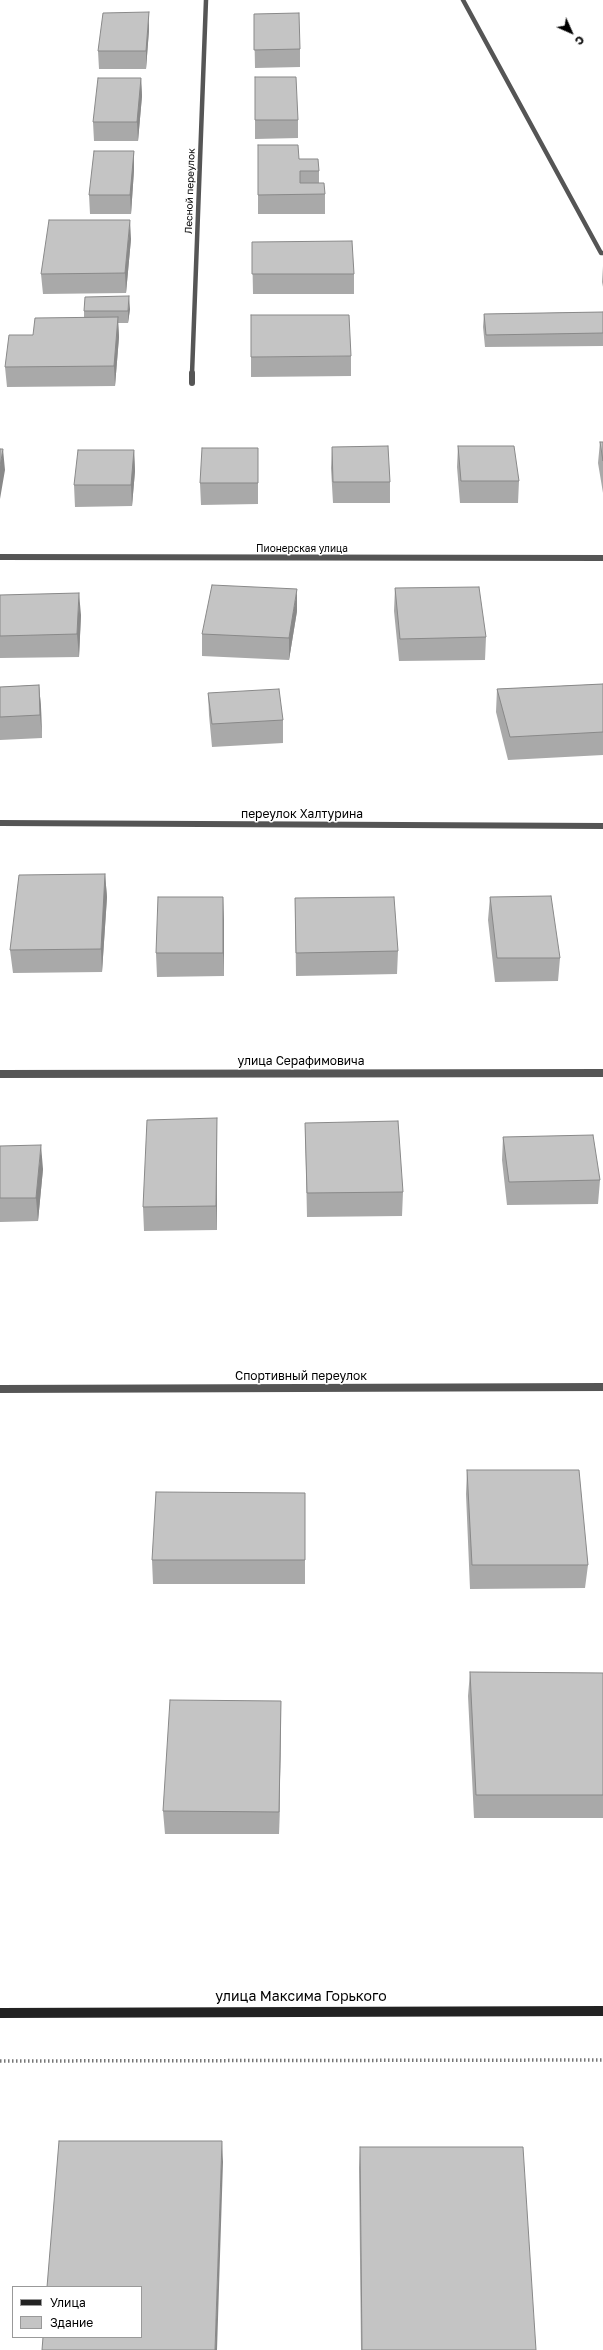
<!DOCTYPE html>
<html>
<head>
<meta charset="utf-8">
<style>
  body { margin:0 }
  #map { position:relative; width:603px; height:2350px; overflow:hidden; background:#fff; font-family:"Golos Text",sans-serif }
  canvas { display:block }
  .legend { position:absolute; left:12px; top:2286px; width:130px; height:52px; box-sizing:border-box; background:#fff; border:1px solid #999; margin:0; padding:5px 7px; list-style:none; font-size:12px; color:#000 }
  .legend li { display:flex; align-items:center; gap:8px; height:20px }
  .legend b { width:20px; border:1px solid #999 }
  .north { position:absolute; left:551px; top:12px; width:40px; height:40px; -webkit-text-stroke:3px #fff; paint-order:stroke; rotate:135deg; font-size:11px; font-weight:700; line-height:16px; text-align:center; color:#000 }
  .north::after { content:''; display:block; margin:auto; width:14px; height:18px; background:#000; clip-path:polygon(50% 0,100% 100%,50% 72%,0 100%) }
</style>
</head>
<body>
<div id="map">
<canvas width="603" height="2350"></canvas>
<ul class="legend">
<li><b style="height:5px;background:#222"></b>Улица</li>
<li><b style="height:11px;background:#c4c4c4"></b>Здание</li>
</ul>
<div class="north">С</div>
</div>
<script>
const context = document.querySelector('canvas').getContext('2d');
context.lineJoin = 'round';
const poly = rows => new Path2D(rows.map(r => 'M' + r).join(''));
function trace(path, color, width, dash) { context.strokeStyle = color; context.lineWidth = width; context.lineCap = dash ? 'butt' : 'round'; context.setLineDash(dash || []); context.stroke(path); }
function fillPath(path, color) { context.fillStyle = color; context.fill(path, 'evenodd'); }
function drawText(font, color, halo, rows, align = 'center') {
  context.font = font + ' "Golos Text",sans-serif'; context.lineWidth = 3; context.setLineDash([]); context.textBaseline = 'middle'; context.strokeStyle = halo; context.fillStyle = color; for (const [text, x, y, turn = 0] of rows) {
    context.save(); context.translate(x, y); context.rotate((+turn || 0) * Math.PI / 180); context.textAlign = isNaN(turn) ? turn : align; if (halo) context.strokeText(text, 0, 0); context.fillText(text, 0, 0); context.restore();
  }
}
trace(poly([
  [0,2061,603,2060]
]), '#777', 3.5, [1.5, 2.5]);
trace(poly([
  [463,0,601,253,603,253]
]), '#555', 4.5);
trace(poly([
  [192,374,206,0]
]), '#555', 4.5);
trace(poly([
  [192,383,192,373],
  [0,557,603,558],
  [0,823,603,826]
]), '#555', 6);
trace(poly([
  [0,1074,603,1073],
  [0,1389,603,1387]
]), '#555', 8);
trace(poly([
  [0,2013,603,2011]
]), '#222', 10);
fillPath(poly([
  [254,14,300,49,300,67,255,68],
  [149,30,146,69,99,69,98,51],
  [255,77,298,120,298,138,255,139],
  [141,78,142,96,138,141,94,141,93,122],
  [258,145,299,159,319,171,319,183,325,194,325,214,258,214],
  [134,151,134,170,131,214,90,214,89,195],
  [131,239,126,293,43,294,41,274],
  [252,242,354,274,354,294,253,294],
  [603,266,603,287,602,282],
  [130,309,128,323,118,323,119,337,115,386,7,387,5,367,84,317,84,311],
  [603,312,603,346,485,347,483,327,484,314],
  [351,356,351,376,251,377,251,357],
  [600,442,603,442,603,493,598,463],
  [458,446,519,481,518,503,460,503,457,467],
  [332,447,390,482,390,503,333,503,331,468],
  [134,450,135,471,132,506,75,507,74,485],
  [258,469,258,504,201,505,200,483],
  [395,588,486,637,485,660,399,661,394,611],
  [0,595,81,615,79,657,0,658],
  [297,611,289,660,202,656,202,634],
  [603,684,603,755,508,760,496,712,497,689],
  [39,685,41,707,42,738,0,740,0,687],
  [208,693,283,720,283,743,212,747,209,715],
  [105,874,107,897,102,972,13,973,10,950],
  [223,897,224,976,157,977,156,953],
  [490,897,560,958,558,981,495,982,488,920],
  [295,898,398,951,397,974,296,976],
  [217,1118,217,1230,144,1231,143,1207],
  [305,1123,403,1192,402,1216,307,1217],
  [503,1137,600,1180,598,1204,507,1205,502,1160],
  [0,1146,43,1169,38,1221,0,1222],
  [467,1470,588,1565,585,1588,470,1589,466,1494],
  [305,1493,305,1584,153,1584,152,1560],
  [470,1672,603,1673,603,1818,474,1818,468,1696],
  [281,1701,281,1724,279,1834,165,1834,163,1811],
  [360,2147,536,2350,361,2350,359,2168]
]), '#a9a9a9');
fillPath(poly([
  [149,12,149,30,146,69,146,51],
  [141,78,142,96,138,141,137,122],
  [134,151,134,170,131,214,130,195],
  [130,220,131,239,126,293,125,273],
  [129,296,130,309,128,323,128,311],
  [118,317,119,337,115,386,114,366],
  [3,449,5,470,0,499,0,466],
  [134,450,135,471,132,506,131,485],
  [297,589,297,611,289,660,289,638],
  [79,593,81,615,79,657,77,634],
  [39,685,41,707,42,738,40,715],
  [105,874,107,897,102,972,101,949],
  [223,897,224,920,224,976,223,953],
  [217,1118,217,1230,216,1206],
  [41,1145,43,1169,38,1221,36,1198],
  [281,1701,281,1724,279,1834,279,1812],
  [222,2141,223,2162,217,2350,215,2350]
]), '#898989');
const building = poly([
  [149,12,146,51,98,51,103,13,149,12],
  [299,13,300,49,254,50,254,14,299,13],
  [255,77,296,77,298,120,255,120,255,77],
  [98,78,141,78,137,122,93,122,98,78],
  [258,145,298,145,299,159,318,159,319,171,300,171,300,183,324,183,325,194,258,195,258,145],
  [94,151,134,151,130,195,89,195,94,151],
  [49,220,130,220,125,273,41,274,49,220],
  [352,241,354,274,252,274,252,242,352,241],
  [129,296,128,311,84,311,85,297,129,296],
  [603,312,603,333,486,335,484,314,603,312],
  [251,315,349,315,351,356,251,357,251,315],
  [118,317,114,366,5,367,9,335,33,335,35,318,118,317],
  [600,442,603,442,603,461,600,442],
  [388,446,390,482,333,482,332,447,388,446],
  [458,446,514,446,519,481,461,481,458,446],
  [202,448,258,448,258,483,200,483,202,448],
  [0,449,3,449,0,466,0,449],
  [78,450,134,450,131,485,74,485,78,450],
  [212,585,297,589,289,638,202,634,212,585],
  [479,587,486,637,400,639,395,588,479,587],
  [79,593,77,634,0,636,0,595,79,593],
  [603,684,603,732,510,737,497,689,603,684],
  [39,685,40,715,0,717,0,687,39,685],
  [279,689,283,720,212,724,208,693,279,689],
  [105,874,101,949,10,950,19,875,105,874],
  [551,896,560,958,497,958,490,897,551,896],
  [158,897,223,897,223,953,156,953,158,897],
  [394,897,398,951,296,953,295,898,394,897],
  [217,1118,216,1206,143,1207,147,1120,217,1118],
  [398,1121,403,1192,307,1193,305,1123,398,1121],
  [593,1135,600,1180,509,1182,503,1137,593,1135],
  [41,1145,36,1198,0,1198,0,1146,41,1145],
  [467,1470,579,1470,588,1565,472,1565,467,1470],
  [156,1492,305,1493,305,1560,152,1560,156,1492],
  [470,1672,603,1673,603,1795,476,1795,470,1672],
  [170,1700,281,1701,279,1812,163,1811,170,1700],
  [59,2141,222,2141,215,2350,42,2350,43,2337,141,2337,141,2287,47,2287,59,2141],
  [360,2147,523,2147,536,2350,362,2350,360,2147]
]);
fillPath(building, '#c4c4c4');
trace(building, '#898989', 1);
drawText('10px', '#000', '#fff', [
  ["Лесной переулок",190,191,-88],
  ["Пионерская улица",302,549]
]);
drawText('12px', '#000', '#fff', [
  ["переулок Халтурина",302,814],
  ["улица Серафимовича",301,1061],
  ["Спортивный переулок",301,1376]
]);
drawText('14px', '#000', '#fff', [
  ["улица Максима Горького",301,1997]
]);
</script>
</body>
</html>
